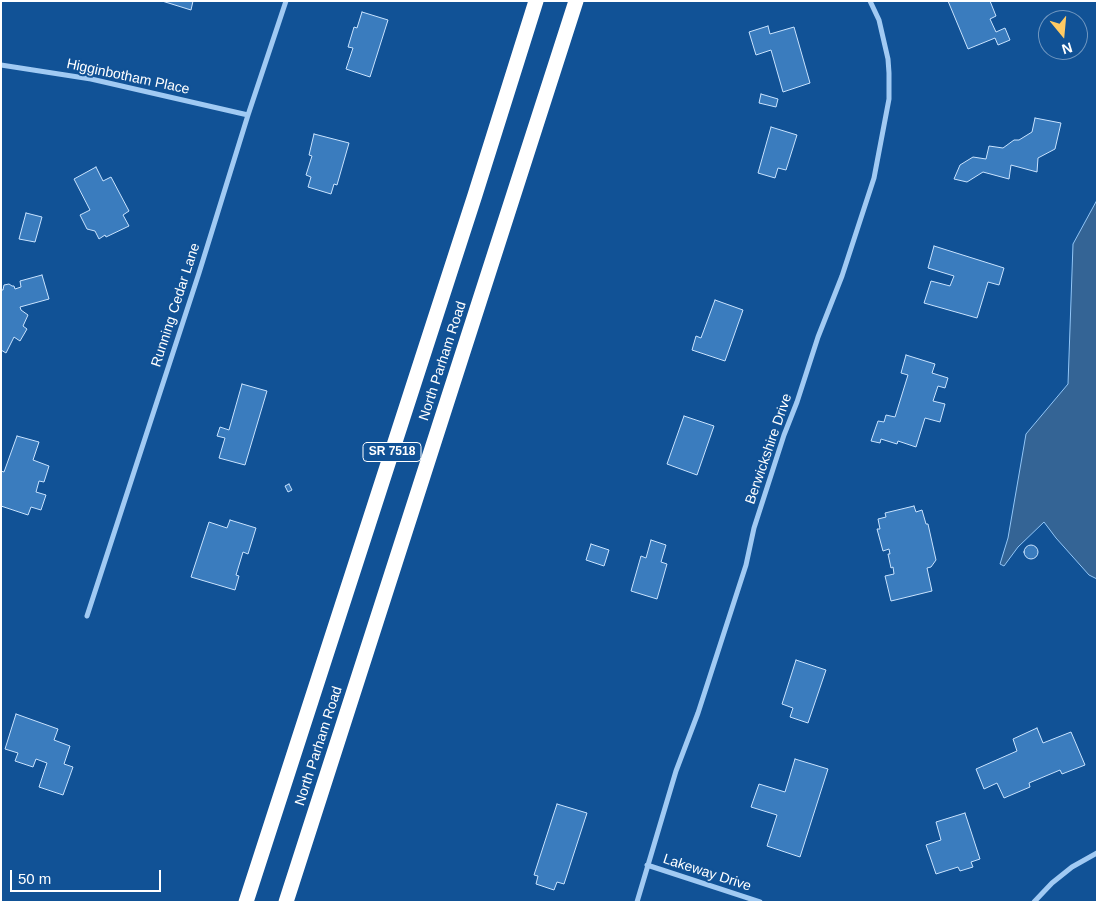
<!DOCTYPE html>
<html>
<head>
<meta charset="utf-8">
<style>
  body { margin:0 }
  #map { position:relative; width:1098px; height:903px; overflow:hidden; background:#115296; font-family:Helvetica,sans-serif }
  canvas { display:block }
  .frame { position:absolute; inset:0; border:2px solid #fff; pointer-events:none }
  .north { position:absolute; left:1038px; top:10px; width:50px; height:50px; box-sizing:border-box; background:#115296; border:1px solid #7097c0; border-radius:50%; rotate:163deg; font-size:14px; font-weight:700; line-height:20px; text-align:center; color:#fff }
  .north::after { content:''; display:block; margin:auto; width:18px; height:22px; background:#ffca63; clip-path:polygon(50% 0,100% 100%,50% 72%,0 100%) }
  .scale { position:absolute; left:10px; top:870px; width:151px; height:22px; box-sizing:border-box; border:2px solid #fff; border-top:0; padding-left:6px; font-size:15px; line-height:18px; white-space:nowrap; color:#fff; -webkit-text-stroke:4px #115296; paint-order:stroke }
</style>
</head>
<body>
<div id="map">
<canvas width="1098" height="903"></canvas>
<div class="frame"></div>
<div class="north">N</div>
<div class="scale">50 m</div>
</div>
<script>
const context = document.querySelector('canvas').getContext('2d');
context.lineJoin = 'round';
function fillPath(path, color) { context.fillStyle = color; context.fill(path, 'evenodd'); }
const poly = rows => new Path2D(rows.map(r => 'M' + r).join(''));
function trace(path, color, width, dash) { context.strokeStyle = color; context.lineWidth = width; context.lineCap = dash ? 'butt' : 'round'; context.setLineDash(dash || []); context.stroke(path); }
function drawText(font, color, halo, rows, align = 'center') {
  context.font = font + ' Helvetica,sans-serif'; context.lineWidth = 4; context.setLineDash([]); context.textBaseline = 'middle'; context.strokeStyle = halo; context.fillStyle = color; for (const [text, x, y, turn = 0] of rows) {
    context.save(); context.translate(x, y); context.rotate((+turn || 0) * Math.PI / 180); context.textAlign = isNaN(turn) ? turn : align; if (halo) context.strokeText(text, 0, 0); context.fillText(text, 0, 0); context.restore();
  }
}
const water = poly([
  [1097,200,1097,579,1089,575,1056,538,1044,522,1018,547,1004,566,1000,564,1008,538,1026,434,1068,384,1073,244,1097,200]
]);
fillPath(water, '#346495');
trace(water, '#92c6f7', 1);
const building = poly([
  [162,1,193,1,191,10,162,1],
  [948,1,990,1,996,16,990,19,996,32,1005,28,1010,40,998,45,995,38,968,49,948,1],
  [362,12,388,20,370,77,346,69,353,48,348,47,354,27,357,28,362,12],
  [768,26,770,34,794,27,810,83,783,92,771,50,756,55,749,32,768,26],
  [761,94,778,99,776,107,759,103,761,94],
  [1035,118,1061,123,1055,149,1038,158,1037,172,1011,165,1009,179,983,172,967,182,954,179,960,165,973,157,986,159,989,146,1003,148,1014,140,1019,140,1032,132,1035,118],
  [771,127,797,135,786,170,778,168,775,178,758,173,771,127],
  [314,134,349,143,337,185,334,184,331,194,308,187,311,177,306,175,312,156,309,155,314,134],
  [96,167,103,181,111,177,129,211,123,215,129,226,106,237,105,235,99,239,95,231,87,229,80,215,90,210,74,179,96,167],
  [26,213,42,217,35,242,19,239,26,213],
  [934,246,1004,268,999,285,988,282,977,318,924,303,931,281,950,286,954,276,928,268,934,246],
  [42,275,49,299,20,307,21,310,28,315,23,326,27,329,20,341,14,337,6,353,1,350,1,290,3,290,4,285,9,284,12,286,14,286,15,289,21,287,20,281,42,275],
  [715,300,743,310,725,361,692,350,696,336,701,338,715,300],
  [906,355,935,364,932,373,948,378,945,388,938,386,933,401,945,404,940,422,925,418,916,447,898,441,897,444,881,439,880,443,871,441,878,421,884,422,886,415,895,417,908,375,901,373,906,355],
  [242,384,267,391,245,465,219,458,225,438,217,436,220,427,229,430,242,384],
  [684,416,714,426,697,475,667,464,684,416],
  [17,436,39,442,33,460,49,466,44,482,39,481,36,492,46,495,41,510,31,507,28,515,1,506,1,471,4,472,17,436],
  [289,484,292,490,288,492,285,486,289,484],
  [914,506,916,512,922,510,926,524,928,524,936,560,931,567,927,568,932,591,891,601,885,576,894,574,893,567,891,568,888,554,890,554,889,549,883,551,877,529,880,529,878,519,886,517,885,513,914,506],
  [230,520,256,528,248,554,243,552,236,575,239,576,235,590,191,577,209,522,227,528,230,520],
  [651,540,666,545,661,562,667,564,657,599,631,591,641,556,646,558,651,540],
  [591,544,609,550,604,566,586,560,591,544],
  '1024 552a7 7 0 1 1 14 0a7 7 0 1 1-14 0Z',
  [796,660,826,670,808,723,790,717,793,708,782,704,796,660],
  [16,714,58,729,54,740,70,746,64,764,73,767,63,795,39,787,47,763,36,759,33,767,15,761,18,753,5,749,16,714],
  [1037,728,1043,743,1071,732,1085,765,1062,774,1060,770,1029,783,1030,787,1004,798,997,783,984,789,976,769,1017,751,1013,739,1037,728],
  [795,759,828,769,800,857,767,846,777,815,751,807,759,784,785,792,795,759],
  [557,804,587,813,564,884,557,882,554,890,536,884,538,876,534,875,557,804],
  [965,813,980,859,971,862,973,867,960,871,958,867,936,874,926,845,941,840,936,822,965,813]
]);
fillPath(building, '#3a7cbe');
trace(building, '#c9e3fe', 1);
trace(poly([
  [1,65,91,79,248,115],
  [87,616,199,273,248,115,286,1],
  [647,865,760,902],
  [637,902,676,771,698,713,746,565,754,528,784,435,797,402,818,337,842,276,874,178,889,99,889,73,888,59,879,20,870,1],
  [1034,902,1052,883,1072,867,1097,853]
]), '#a1caf3', 5);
trace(poly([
  [246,902,475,195,536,1],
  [286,902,576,1]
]), '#fff', 15);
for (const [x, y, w] of [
  [392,452,58]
]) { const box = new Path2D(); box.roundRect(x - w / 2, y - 9.5, w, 19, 4); context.fillStyle = '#115296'; context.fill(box); trace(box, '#fff', 1); }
drawText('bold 12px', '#fff', null, [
  ["SR 7518",392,452]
]);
drawText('14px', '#fff', '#115296', [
  ["Higginbotham Place",128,77,12],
  ["Running Cedar Lane",176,305,-72],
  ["North Parham Road",443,361,-72],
  ["Berwickshire Drive",769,449,-71],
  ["North Parham Road",319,746,-72],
  ["Lakeway Drive",707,873,18]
]);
</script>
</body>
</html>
